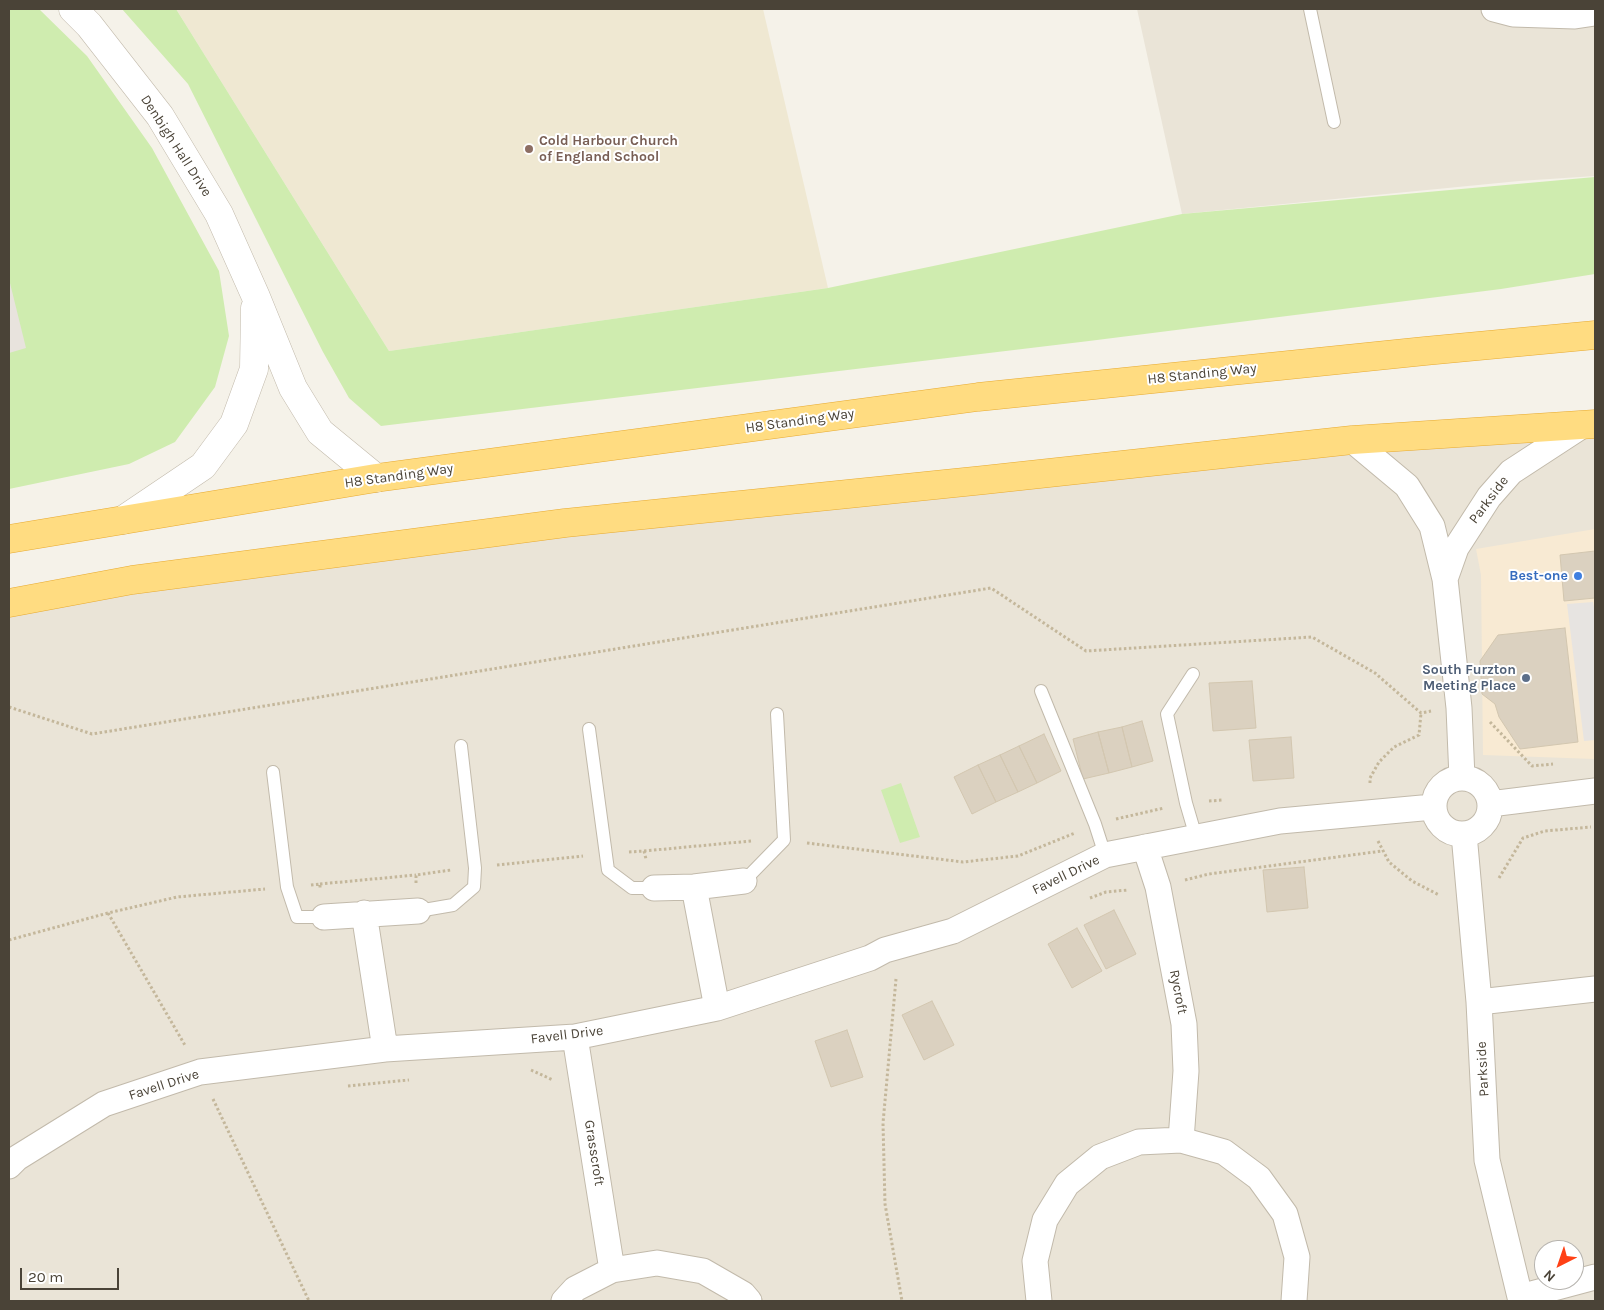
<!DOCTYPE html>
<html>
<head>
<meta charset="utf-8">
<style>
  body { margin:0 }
  #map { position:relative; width:1604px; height:1310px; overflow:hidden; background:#f5f2e9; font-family:Karla,sans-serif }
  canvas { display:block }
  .frame { position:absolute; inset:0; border:10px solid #4a4337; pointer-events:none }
  .north { position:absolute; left:1534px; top:1240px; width:50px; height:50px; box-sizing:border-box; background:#fff; border:1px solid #b7b4af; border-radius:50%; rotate:221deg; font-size:14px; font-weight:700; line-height:20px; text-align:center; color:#4a4337 }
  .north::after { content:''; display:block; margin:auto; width:18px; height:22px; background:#ff4116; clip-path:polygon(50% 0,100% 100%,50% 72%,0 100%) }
  .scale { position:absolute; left:20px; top:1268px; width:99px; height:22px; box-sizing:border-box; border:2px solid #4a4337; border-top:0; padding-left:6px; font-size:15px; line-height:18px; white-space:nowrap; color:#4a4337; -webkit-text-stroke:4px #fff; paint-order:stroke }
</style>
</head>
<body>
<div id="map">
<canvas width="1604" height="1310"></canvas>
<div class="frame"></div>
<div class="north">N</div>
<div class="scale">20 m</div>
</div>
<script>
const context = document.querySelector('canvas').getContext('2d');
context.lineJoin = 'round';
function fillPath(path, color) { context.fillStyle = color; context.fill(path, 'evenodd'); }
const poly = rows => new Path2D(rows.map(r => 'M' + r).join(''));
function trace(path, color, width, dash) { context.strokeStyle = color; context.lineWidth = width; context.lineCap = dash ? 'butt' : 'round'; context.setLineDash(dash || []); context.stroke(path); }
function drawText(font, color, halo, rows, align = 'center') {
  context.font = font + ' Karla,sans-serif'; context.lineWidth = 4; context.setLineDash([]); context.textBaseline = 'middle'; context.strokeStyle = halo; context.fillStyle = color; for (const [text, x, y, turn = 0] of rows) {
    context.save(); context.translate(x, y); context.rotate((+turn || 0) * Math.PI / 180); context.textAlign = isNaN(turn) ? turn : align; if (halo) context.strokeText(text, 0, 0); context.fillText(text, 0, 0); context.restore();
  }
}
fillPath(poly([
  [1137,9,1595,9,1595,176,1519,181,1182,214],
  [1595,424,1595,1301,9,1301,9,603,132,580],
  [1544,1250,1574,1250,1574,1280,1544,1280]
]), '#eae4d7');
fillPath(poly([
  [1595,529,1595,759,1483,755,1481,575,1476,549]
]), '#f8ead3');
fillPath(poly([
  [9,177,53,352,9,365]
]), '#e8e3dd');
fillPath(poly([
  [176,9,763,9,828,288,389,351]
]), '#efe8d2');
fillPath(poly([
  [9,9,39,9,87,56,152,148,219,271,229,336,215,387,175,442,129,464,9,489,9,353,26,348,9,279],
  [122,9,176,9,389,351,828,288,1182,214,1595,177,1595,274,1501,289,1089,341,381,426,349,398,323,352,188,84],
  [901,783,920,837,900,843,881,790]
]), '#cfecaf');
fillPath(poly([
  [1593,602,1595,613,1595,740,1584,741,1567,604]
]), '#e7e4e1');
const building = poly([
  [1595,551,1595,598,1564,601,1560,555,1595,551],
  [1565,628,1578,742,1520,749,1499,717,1495,704,1482,694,1480,661,1498,635,1565,628],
  [1252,681,1256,728,1213,731,1209,683,1252,681],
  [1142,721,1153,761,1132,767,1122,727,1142,721],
  [1122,727,1132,767,1109,773,1098,732,1122,727],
  [1098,732,1109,773,1083,779,1073,739,1098,732],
  [1044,734,1061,771,1037,783,1019,746,1044,734],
  [1291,737,1294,778,1253,781,1249,740,1291,737],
  [1019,746,1037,783,1018,792,1000,755,1019,746],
  [1000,755,1018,792,996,802,978,765,1000,755],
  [978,765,996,802,972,814,954,777,978,765],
  [1304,867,1308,908,1267,912,1263,870,1304,867],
  [1114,910,1136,954,1106,969,1084,925,1114,910],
  [1077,928,1102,971,1072,988,1048,944,1077,928],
  [932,1001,954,1045,924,1060,902,1015,932,1001],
  [847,1030,863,1077,831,1087,815,1041,847,1030]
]);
fillPath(building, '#dbd1c0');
trace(building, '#d3c7b0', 1);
const service = poly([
  [1310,9,1334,122],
  [1193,674,1167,714,1186,803,1196,837],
  [1041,691,1095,824,1105,855],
  [589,729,608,870,632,888,654,888],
  [273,772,287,887,297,917,324,917],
  [744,881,784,840,777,714],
  [418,911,453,905,474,887,475,868,461,746]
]);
const minor = poly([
  [1494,9,1513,14,1575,16,1595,13],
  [1352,440,1407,486,1432,526,1445,579,1459,708,1462,778],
  [1445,579,1456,548,1489,497,1511,472,1583,425],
  '1434 806a28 28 0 1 1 56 0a28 28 0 1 1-56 0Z',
  [1490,804,1595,791],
  [1464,834,1479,1002,1487,1160,1521,1301],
  [1145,847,1158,887,1184,1024,1186,1071,1181,1140],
  [694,887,717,1008],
  [654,888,694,887,744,881],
  [364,913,385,1049],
  [324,917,418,911],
  [1479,1002,1595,989],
  [575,1037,612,1270],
  [9,1166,17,1158,104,1104,200,1072,385,1049,575,1037,717,1008,870,958,885,950,953,931,1105,855,1280,821,1433,807],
  [1520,1297,1595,1277],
  [564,1301,575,1289,612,1270,657,1263,703,1271,743,1294,749,1301],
  [1039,1301,1035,1261,1045,1220,1067,1184,1100,1157,1139,1142,1181,1140,1224,1152,1259,1178,1285,1214,1297,1257,1294,1301]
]);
const tertiary = poly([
  [73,9,89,25,160,116,219,214,256,297,293,388,320,432,376,478],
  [123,520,203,466,234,424,254,369,255,308]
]);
const trunk = poly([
  [9,539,376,478,978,397,1425,351,1595,335],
  [9,603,132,580,565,523,984,480,1352,440,1595,424]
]);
trace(service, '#c2baab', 14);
trace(minor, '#c2baab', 27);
trace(tertiary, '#c2baab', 29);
trace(trunk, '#e7aa31', 29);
trace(poly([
  [9,707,92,734,991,588,1086,651,1312,637,1375,673,1421,713,1431,711],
  [1490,722,1532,766,1553,764],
  [1370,783,1370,778,1379,762,1394,747,1419,735,1421,713],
  [1209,801,1223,800],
  [1116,819,1164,808],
  [1378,841,1389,862,1412,881,1439,895],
  [807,843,963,862,1018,856,1075,833],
  [644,851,751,841],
  [629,852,644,851,646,859],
  [497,865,583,856],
  [1499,878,1523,838,1545,831,1591,827],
  [1185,880,1209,874,1382,851],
  [416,883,416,875,451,870],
  [320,884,416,875],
  [311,885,320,884,320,889],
  [1090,898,1106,892,1128,890],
  [108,913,186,1047],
  [9,940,108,913,177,897,265,889],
  [896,979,883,1123,885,1204,902,1301],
  [531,1070,553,1080],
  [348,1086,409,1080],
  [213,1099,309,1301]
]), '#c4b79b', 3, [2.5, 2.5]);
trace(service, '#fff', 12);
trace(minor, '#fff', 25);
trace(tertiary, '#fff', 28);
trace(trunk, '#ffdc81', 28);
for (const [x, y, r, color] of [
  [529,149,5,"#8d6e63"],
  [1578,576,5,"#3f7fe0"],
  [1526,678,5,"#5c6f8a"]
]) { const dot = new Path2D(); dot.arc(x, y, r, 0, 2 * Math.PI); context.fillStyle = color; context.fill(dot); trace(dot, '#fff', 2); }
drawText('bold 14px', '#785e54', '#fff', [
  ["Cold Harbour Church",539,141],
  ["of England School",539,157]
], 'left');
drawText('14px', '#4a4337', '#fff', [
  ["Denbigh Hall Drive",176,146,57],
  ["H8 Standing Way",1202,374,-6],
  ["H8 Standing Way",800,421,-8],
  ["H8 Standing Way",399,476,-8],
  ["Parkside",1489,500,-53],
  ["Favell Drive",1066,875,-26],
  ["Rycroft",1178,992,79],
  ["Favell Drive",567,1035,-7],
  ["Parkside",1483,1069,-93],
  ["Favell Drive",164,1085,-18],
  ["Grasscroft",594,1153,81]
]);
drawText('bold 14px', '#366cbe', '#fff', [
  ["Best-one",1568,576]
], 'right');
drawText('bold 14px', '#4e5e75', '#fff', [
  ["South Furzton",1516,670],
  ["Meeting Place",1516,686]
], 'right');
</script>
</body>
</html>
